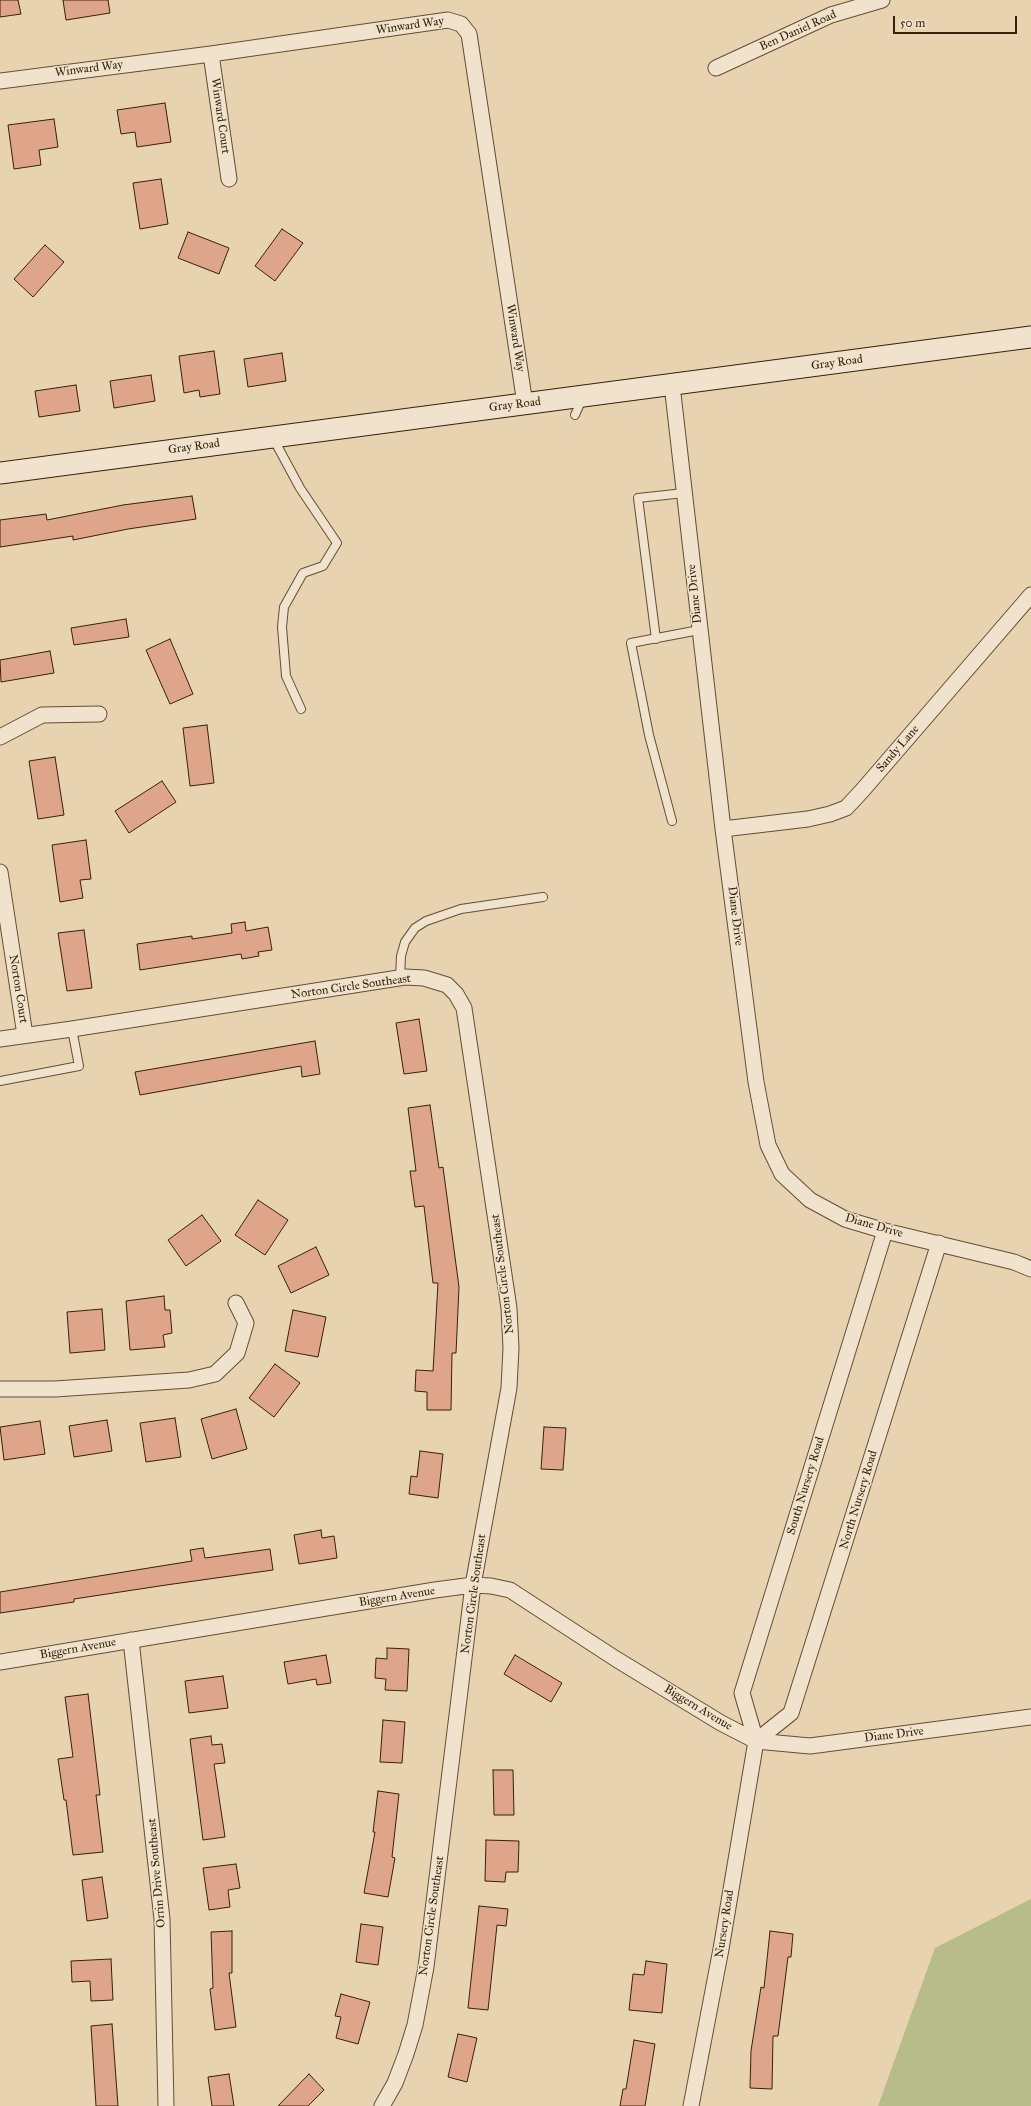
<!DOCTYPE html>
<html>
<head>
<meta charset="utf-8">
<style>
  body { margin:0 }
  #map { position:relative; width:1031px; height:2106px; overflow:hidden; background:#e8d3b1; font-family:"IM FELL Great Primer",serif }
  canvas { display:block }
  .scale { position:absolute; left:893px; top:16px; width:124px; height:18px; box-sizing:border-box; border:2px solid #36210a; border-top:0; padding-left:5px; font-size:12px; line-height:14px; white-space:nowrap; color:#36210a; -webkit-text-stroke:3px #f0e2cc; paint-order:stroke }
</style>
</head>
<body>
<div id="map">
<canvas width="1031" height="2106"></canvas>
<div class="scale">50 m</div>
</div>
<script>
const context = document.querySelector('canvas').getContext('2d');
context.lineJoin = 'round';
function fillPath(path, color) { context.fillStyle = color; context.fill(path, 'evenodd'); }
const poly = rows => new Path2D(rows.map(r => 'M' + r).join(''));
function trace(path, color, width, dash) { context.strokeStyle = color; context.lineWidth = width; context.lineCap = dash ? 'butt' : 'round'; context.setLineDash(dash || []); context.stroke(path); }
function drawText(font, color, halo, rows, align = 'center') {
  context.font = font + ' "IM FELL Great Primer",serif'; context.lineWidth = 3; context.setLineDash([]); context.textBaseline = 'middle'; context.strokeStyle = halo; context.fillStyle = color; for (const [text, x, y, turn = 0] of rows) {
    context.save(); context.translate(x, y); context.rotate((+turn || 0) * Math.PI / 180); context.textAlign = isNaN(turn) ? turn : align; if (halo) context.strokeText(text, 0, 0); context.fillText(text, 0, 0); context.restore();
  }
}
fillPath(poly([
  [1031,1899,1031,2106,878,2106,935,1948]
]), '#b7bc8a');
const building = poly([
  [0,0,18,0,21,14,0,17,0,0],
  [63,0,108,0,110,13,66,20,63,0],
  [165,103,171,142,137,147,135,132,121,134,117,110,165,103],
  [54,119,58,147,39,150,41,165,14,169,8,125,54,119],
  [161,179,168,224,140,229,133,183,161,179],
  [282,229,303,243,275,281,255,266,282,229],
  [188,232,229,248,219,274,178,258,188,232],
  [45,245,64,262,33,297,14,279,45,245],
  [214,351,220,394,200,397,199,390,184,393,179,356,214,351],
  [282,353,286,381,248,387,244,359,282,353],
  [151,375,155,401,114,408,110,381,151,375],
  [76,385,80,411,39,417,35,391,76,385],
  [192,496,196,519,128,529,73,540,73,536,0,547,0,520,46,514,47,520,123,505,192,496],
  [126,619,129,637,74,645,71,628,126,619],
  [170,639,193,694,170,704,146,650,170,639],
  [50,651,54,673,1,682,0,660,50,651],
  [207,725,214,783,190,786,183,728,207,725],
  [55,757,64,815,38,819,29,761,55,757],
  [162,781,176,802,129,833,115,811,162,781],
  [86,840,91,879,80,880,83,898,60,902,52,845,86,840],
  [245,922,246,931,268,927,272,950,258,952,259,956,242,959,241,954,140,970,137,944,192,936,192,939,232,933,231,924,245,922],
  [84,930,92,988,67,991,58,933,84,930],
  [419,1019,427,1071,404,1074,396,1023,419,1019],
  [315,1041,320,1074,302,1077,301,1066,140,1095,135,1072,315,1041],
  [430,1105,439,1168,443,1167,459,1287,456,1353,452,1353,451,1410,427,1410,427,1392,415,1391,416,1370,433,1371,438,1283,433,1283,424,1206,415,1207,410,1171,416,1171,408,1108,430,1105],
  [258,1200,288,1220,265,1255,235,1235,258,1200],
  [202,1215,221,1241,186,1266,168,1240,202,1215],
  [316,1247,329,1275,291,1293,278,1266,316,1247],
  [164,1296,165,1310,170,1310,172,1333,163,1335,165,1347,130,1350,126,1301,164,1296],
  [102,1309,105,1350,70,1353,67,1312,102,1309],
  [293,1310,326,1317,318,1357,285,1351,293,1310],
  [275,1364,300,1383,274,1417,249,1398,275,1364],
  [236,1409,247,1449,212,1459,201,1419,236,1409],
  [175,1418,181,1457,146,1462,140,1423,175,1418],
  [107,1420,112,1451,74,1457,69,1426,107,1420],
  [40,1421,45,1454,4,1460,0,1427,40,1421],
  [544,1427,566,1428,563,1470,541,1469,544,1427],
  [420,1451,443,1454,438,1498,409,1494,411,1476,417,1477,420,1451],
  [321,1530,322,1538,334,1536,337,1558,299,1564,294,1535,321,1530],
  [203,1548,205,1558,270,1549,273,1570,166,1585,74,1599,74,1602,0,1613,0,1592,192,1561,190,1550,203,1548],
  [387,1648,409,1649,407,1691,385,1690,386,1679,375,1678,376,1658,387,1659,387,1648],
  [326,1655,331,1683,317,1685,316,1679,288,1684,284,1662,326,1655],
  [515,1655,562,1683,551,1702,504,1674,515,1655],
  [223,1676,228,1708,189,1713,185,1681,223,1676],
  [88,1694,100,1795,96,1795,103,1852,73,1855,66,1800,64,1800,58,1759,73,1757,65,1697,88,1694],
  [383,1720,405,1722,402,1763,380,1762,383,1720],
  [211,1736,212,1745,222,1744,225,1763,214,1764,225,1837,203,1840,190,1739,211,1736],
  [493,1770,513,1770,514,1815,494,1815,493,1770],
  [378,1791,399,1794,392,1857,395,1858,388,1897,364,1893,375,1832,373,1832,378,1791],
  [486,1840,519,1841,518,1872,506,1872,505,1882,485,1881,486,1840],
  [236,1864,240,1888,228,1890,230,1907,209,1910,203,1868,236,1864],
  [102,1877,108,1918,87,1921,82,1880,102,1877],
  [479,1906,508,1909,506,1926,497,1925,488,2010,468,2008,479,1906],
  [361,1924,383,1927,378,1965,356,1962,361,1924],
  [232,1931,232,1973,229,1973,236,2027,215,2030,210,1989,213,1988,211,1932,232,1931],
  [770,1931,793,1934,791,1957,788,1957,778,2036,773,2036,772,2089,750,2088,751,2051,761,1987,764,1988,770,1931],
  [111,1959,113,2000,91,2001,90,1981,72,1982,71,1961,111,1959],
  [646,1961,667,1964,662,2013,629,2010,633,1974,644,1975,646,1961],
  [341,1994,370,2002,358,2044,336,2038,341,2017,335,2016,341,1994],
  [112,2024,118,2106,96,2106,91,2026,112,2024],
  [458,2034,477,2038,467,2082,448,2077,458,2034],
  [634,2040,655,2044,645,2106,620,2106,623,2089,626,2089,634,2040],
  [229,2074,234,2106,212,2106,208,2077,229,2074],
  [309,2074,324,2090,308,2106,278,2106,309,2074]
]);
fillPath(building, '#dfa58a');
trace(building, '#36210a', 1);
const lane = poly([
  [575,415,582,399],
  [273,438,300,488,337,543,323,566,303,573,284,607,282,627,286,676,301,709],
  [656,639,638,498,684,493],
  [672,821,649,735,631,643,699,630],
  [400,978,401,956,405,942,415,928,426,921,461,909,543,897],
  [0,1081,79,1066,72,1029]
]);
const street = poly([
  [211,54,229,179],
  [716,68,831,15,882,0],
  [0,81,211,54,448,20,461,24,469,34,525,404],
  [672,385,723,829,756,1082,768,1145,782,1174,810,1200,845,1219,885,1231,1014,1262,1031,1269],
  [0,737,42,715,99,714],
  [723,829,808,819,830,814,846,808,861,792,1031,595],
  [0,872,25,1035],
  [0,1039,72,1029,405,977,424,978,447,985,456,994,464,1008,509,1308,511,1348,509,1388,473,1585,426,1967,415,2025,406,2054,395,2083,382,2106],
  [0,1389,55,1389,189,1380,215,1374,237,1353,246,1323,236,1303],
  [131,1640,162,1919,166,2106],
  [0,1662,435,1590,473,1585,491,1586,510,1590,616,1659,721,1723,756,1741,810,1746,1031,1717],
  [756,1741,791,1713,939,1243],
  [691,2106,721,1949,756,1741,742,1693,885,1231]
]);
const secondary = poly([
  [0,473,1031,337]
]);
trace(lane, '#624e34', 10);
trace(street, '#624e34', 17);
trace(secondary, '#36210a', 23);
trace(lane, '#f0e2cc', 8);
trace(street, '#f0e2cc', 15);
trace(secondary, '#f0e2cc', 21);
drawText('12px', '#36210a', '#f0e2cc', [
  ["Winward Way",410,26,-8],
  ["Ben Daniel Road",798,31,-24],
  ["Winward Way",89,69,-7],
  ["Winward Court",220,116,82],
  ["Winward Way",515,338,81],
  ["Gray Road",837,363,-8],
  ["Gray Road",515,405,-7],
  ["Gray Road",194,447,-8],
  ["Diane Drive",695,594,-96],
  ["Sandy Lane",898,749,-49],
  ["Diane Drive",735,916,83],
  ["Norton Circle Southeast",351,987,-8],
  ["Norton Court",18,989,81],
  ["Diane Drive",874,1226,16],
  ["Norton Circle Southeast",503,1274,-97],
  ["South Nursery Road",806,1486,-73],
  ["North Nursery Road",859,1500,-73],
  ["Norton Circle Southeast",474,1594,-82],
  ["Biggern Avenue",397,1597,-9],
  ["Biggern Avenue",78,1649,-10],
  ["Biggern Avenue",698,1708,31],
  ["Diane Drive",894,1735,-7],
  ["Orrin Drive Southeast",157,1873,-95],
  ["Norton Circle Southeast",432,1916,-82],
  ["Nursery Road",725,1924,-81]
]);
</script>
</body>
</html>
